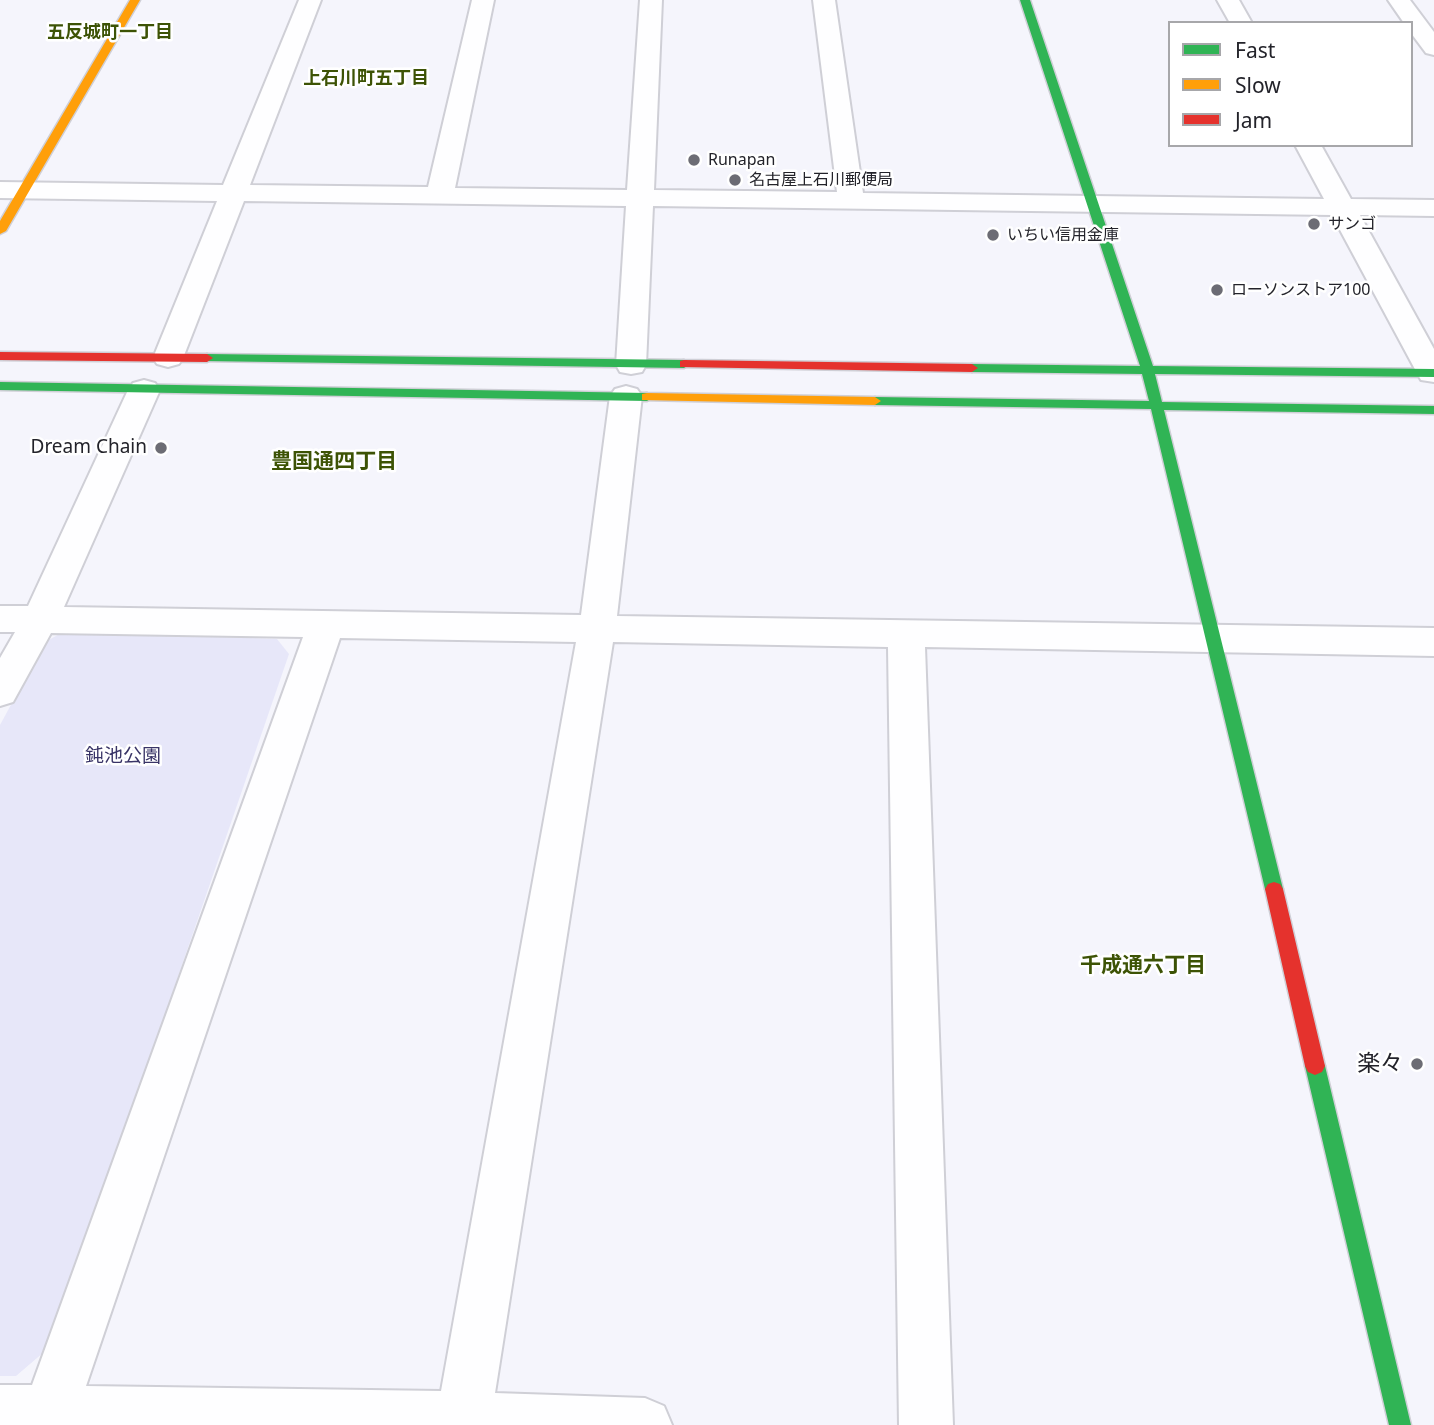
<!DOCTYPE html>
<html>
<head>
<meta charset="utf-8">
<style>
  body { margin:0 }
  #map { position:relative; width:1434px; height:1425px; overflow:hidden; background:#f5f5fc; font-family:"Noto Sans",sans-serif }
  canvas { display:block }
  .legend { position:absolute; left:1168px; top:21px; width:245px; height:126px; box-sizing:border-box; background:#fff; border:2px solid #a7a7aa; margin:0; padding:9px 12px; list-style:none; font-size:21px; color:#23232a }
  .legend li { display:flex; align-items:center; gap:14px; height:35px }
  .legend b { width:35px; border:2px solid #a7a7aa }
</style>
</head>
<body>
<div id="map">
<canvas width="1434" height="1425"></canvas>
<ul class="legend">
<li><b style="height:9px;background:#30b455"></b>Fast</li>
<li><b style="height:9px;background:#ff9f0a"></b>Slow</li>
<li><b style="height:9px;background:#e5322d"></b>Jam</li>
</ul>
</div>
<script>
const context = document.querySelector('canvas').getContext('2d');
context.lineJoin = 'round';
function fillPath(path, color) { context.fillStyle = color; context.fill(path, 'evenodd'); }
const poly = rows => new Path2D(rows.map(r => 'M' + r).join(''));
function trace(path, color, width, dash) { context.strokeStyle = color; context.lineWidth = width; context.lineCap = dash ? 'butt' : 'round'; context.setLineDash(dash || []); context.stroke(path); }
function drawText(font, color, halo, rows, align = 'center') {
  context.font = font + ' "Noto Sans","Noto Sans JP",sans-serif'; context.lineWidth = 5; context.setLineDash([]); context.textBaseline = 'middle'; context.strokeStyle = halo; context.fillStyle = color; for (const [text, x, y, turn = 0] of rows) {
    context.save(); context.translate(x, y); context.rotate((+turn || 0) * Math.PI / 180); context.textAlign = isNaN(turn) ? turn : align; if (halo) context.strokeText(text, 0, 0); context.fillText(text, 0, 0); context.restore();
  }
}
fillPath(poly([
  [65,631,277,639,289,654,51,1346,16,1376,0,1376,0,725,45,642]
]), '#e7e7f9');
const street = poly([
  [299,0,321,0,250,185,428,187,472,0,494,0,455,188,627,190,640,0,662,0,654,190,837,192,813,0,835,0,863,193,1324,199,1295,145,1321,145,1351,199,1434,200,1434,216,1360,215,1434,349,1434,382,1421,380,1417,373,1332,215,653,206,646,365,642,372,631,374,620,372,616,365,626,206,244,201,183,358,179,364,168,367,157,364,153,358,217,201,0,198,0,182,223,185,299,0],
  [1217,0,1239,0,1252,23,1230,23,1217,0],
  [1388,0,1410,0,1434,32,1434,55,1426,53,1411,33,1411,23,1404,23,1388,0],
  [144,380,155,383,160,390,64,607,581,615,610,396,615,389,626,386,637,389,642,396,617,616,1434,628,1434,656,925,647,953,1425,899,1425,888,647,613,642,495,1393,645,1398,664,1406,672,1425,0,1425,0,1385,32,1385,303,637,51,633,13,702,0,706,0,658,15,632,0,632,0,606,28,606,128,390,133,383,144,380],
  [340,638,576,642,441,1391,86,1386,340,638]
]);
const fast = poly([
  [1020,0,1030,0,1153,366,1434,369,1434,377,1155,374,1162,402,1434,406,1434,414,1164,410,1283,889,1280,894,1274,896,1268,894,1265,889,1151,409,875,405,869,401,875,397,1149,401,1142,374,972,372,966,368,972,364,1140,366,1020,0],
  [207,354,684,360,690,364,684,368,203,361,201,358,207,354],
  [0,382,647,393,653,397,647,401,0,390,0,382],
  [1315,1057,1322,1060,1325,1066,1411,1425,1389,1425,1305,1066,1308,1060,1315,1057]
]);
const slow = poly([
  [130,0,140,0,6,231,0,234,0,221,130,0],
  [647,393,875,397,881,401,875,405,642,400,642,394,647,393]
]);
const jam = poly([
  [0,352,207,354,213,358,207,362,0,360,0,352],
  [684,360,972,364,978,368,972,372,680,367,680,361,684,360],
  [1274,882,1280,884,1283,889,1325,1066,1322,1072,1315,1075,1308,1072,1305,1066,1265,889,1268,884,1274,882]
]);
trace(street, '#cfcfd6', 4);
trace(fast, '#cfcfd6', 3);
trace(slow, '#cfcfd6', 3);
trace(jam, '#cfcfd6', 3);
fillPath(street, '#fefeff');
fillPath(fast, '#30b455');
fillPath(slow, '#ff9f0a');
fillPath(jam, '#e5322d');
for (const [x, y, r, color] of [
  [694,160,7,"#6c6c74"],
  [735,180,7,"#6c6c74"],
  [1314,224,7,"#6c6c74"],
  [993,235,7,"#6c6c74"],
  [1217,290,7,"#6c6c74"],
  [161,448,7,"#6c6c74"],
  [1417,1064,7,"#6c6c74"]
]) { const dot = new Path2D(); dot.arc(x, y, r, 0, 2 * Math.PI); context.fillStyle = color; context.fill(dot); trace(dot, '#fff', 2.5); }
drawText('16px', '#23232a', '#fff', [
  ["Runapan",708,160],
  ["名古屋上石川郵便局",749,180],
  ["サンゴ",1328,224],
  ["いちい信用金庫",1007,235],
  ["ローソンストア100",1231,290]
], 'left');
drawText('bold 18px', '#3d5305', '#fff', [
  ["五反城町一丁目",110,33],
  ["上石川町五丁目",366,79]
]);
drawText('19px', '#23232a', '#fff', [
  ["Dream Chain",147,448]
], 'right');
drawText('19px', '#393467', '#fff', [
  ["鈍池公園",123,757]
]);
drawText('bold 21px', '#3d5305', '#fff', [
  ["豊国通四丁目",334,462],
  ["千成通六丁目",1143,966]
]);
drawText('23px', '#23232a', '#fff', [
  ["楽々",1403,1064]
], 'right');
</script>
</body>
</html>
